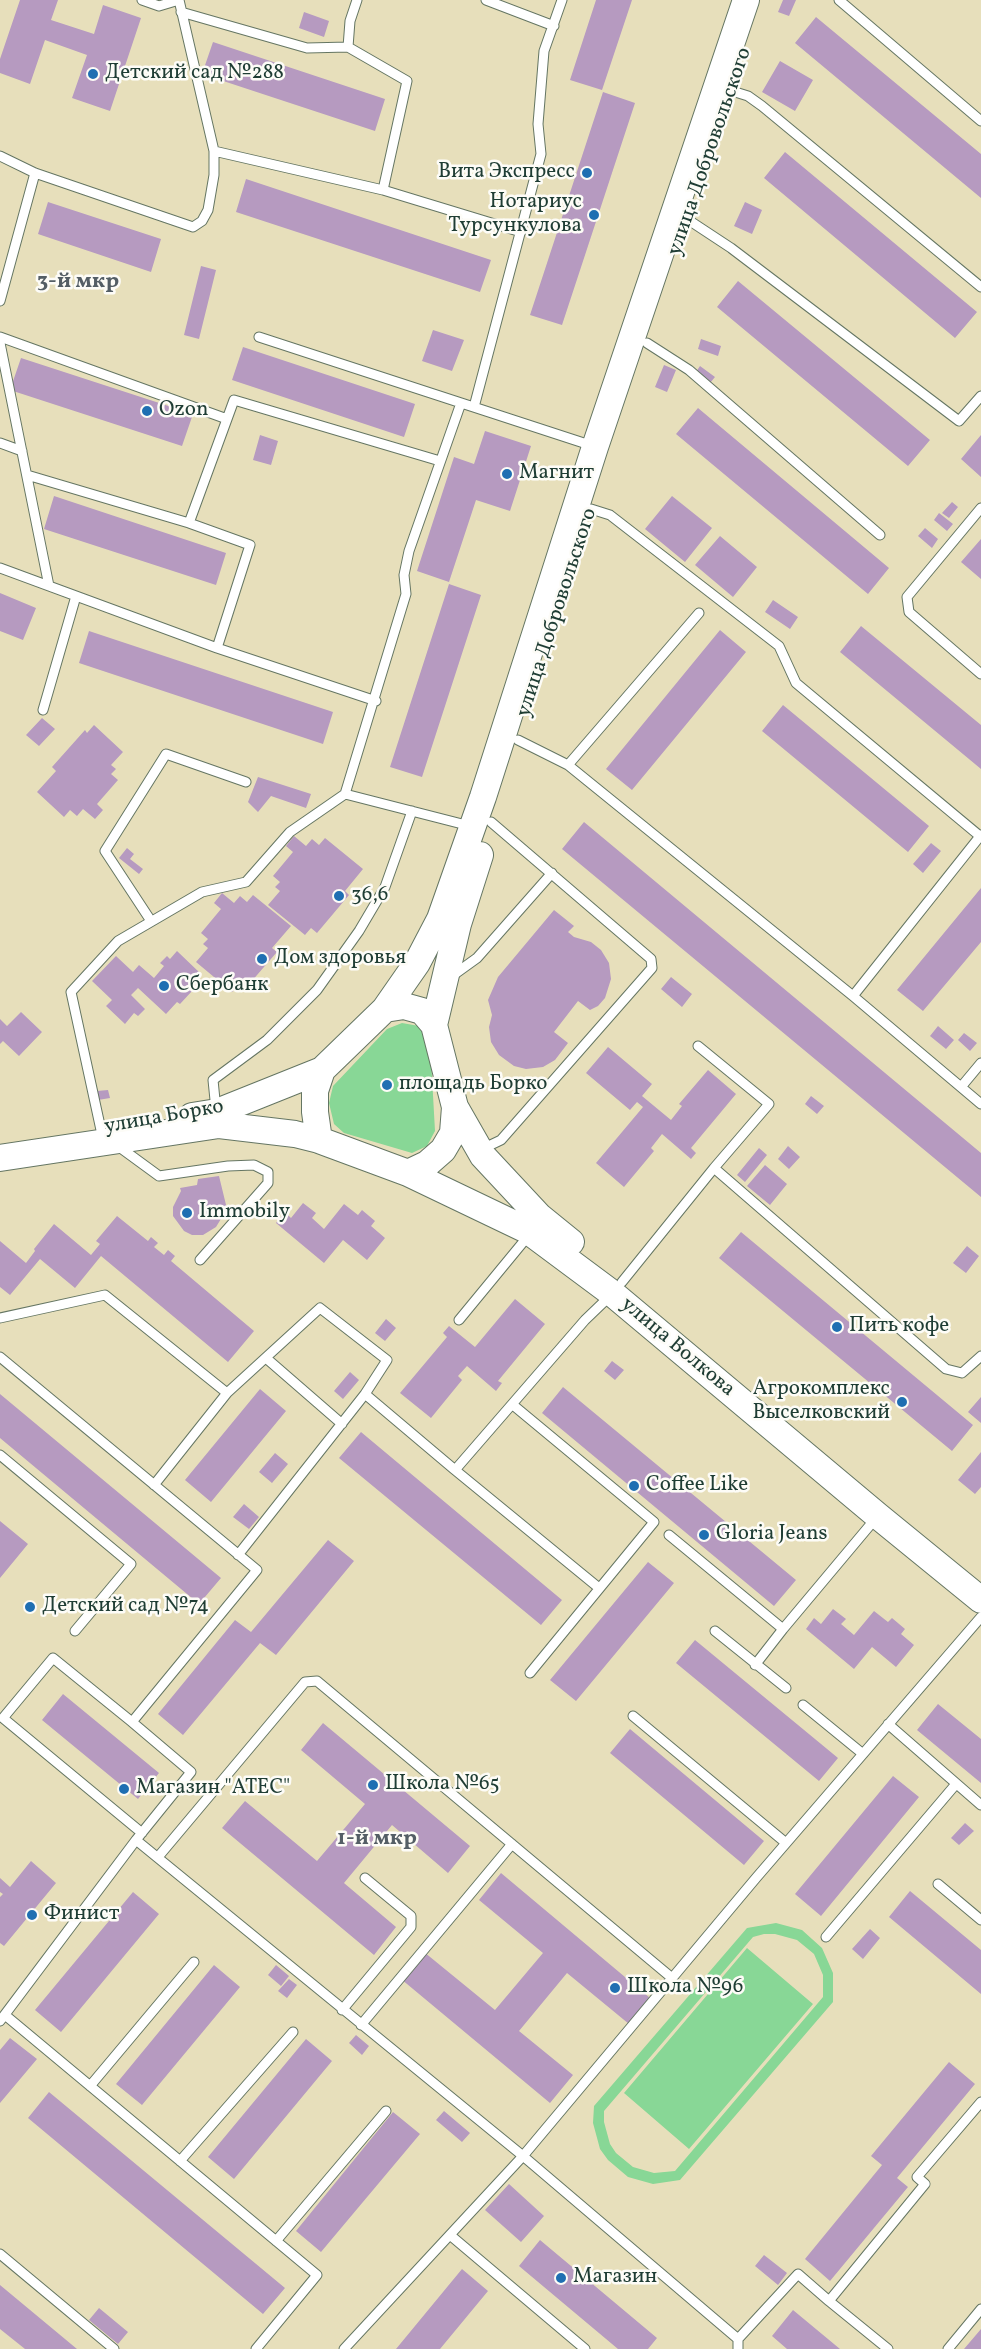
<!DOCTYPE html>
<html>
<head>
<meta charset="utf-8">
<style>
  body { margin:0 }
  canvas { display:block; background:#e7dfbb }
</style>
</head>
<body>
<canvas width="981" height="2349"></canvas>
<script>
const context = document.querySelector('canvas').getContext('2d');
context.lineJoin = 'round';
function fillPath(path, color) { context.fillStyle = color; context.fill(path, 'evenodd'); }
const poly = rows => new Path2D(rows.map(r => 'M' + r).join(''));
function trace(path, color, width, dash) { context.strokeStyle = color; context.lineWidth = width; context.lineCap = dash ? 'butt' : 'round'; context.setLineDash(dash || []); context.stroke(path); }
function drawText(font, color, halo, rows, align = 'center') {
  context.font = font + ' Vollkorn,serif'; context.lineWidth = 5; context.setLineDash([]); context.textBaseline = 'middle'; context.strokeStyle = halo; context.fillStyle = color; for (const [text, x, y, turn = 0] of rows) {
    context.save(); context.translate(x, y); context.rotate((+turn || 0) * Math.PI / 180); context.textAlign = isNaN(turn) ? turn : align; if (halo) context.strokeText(text, 0, 0); context.fillText(text, 0, 0); context.restore();
  }
}
fillPath(poly([
  [402,1023,419,1026,430,1041,435,1131,427,1146,412,1153,344,1133,334,1124,329,1103,333,1086,387,1029],
  [776,1923,802,1930,822,1948,833,1973,833,2002,680,2180,653,2184,628,2177,608,2160,600,2149,593,2123,594,2106,747,1928],
  [764,1934,775,1934,797,1940,814,1954,823,1975,823,1997,675,2171,654,2173,633,2167,616,2153,610,2144,604,2122,604,2111,753,1937],
  [747,1948,813,2004,689,2149,624,2093]
]), '#88d796');
fillPath(poly([
  [20,0,58,0,51,20,94,34,103,5,141,18,110,111,72,98,87,55,45,40,30,84,0,73,0,59],
  [596,0,632,0,602,90,570,80],
  [783,0,796,0,789,16,778,12],
  [304,12,329,21,324,37,299,28],
  [816,17,981,154,981,198,795,43],
  [213,42,385,99,375,131,202,74],
  [780,61,813,80,795,111,762,92],
  [603,92,635,103,562,325,530,315],
  [785,152,977,312,955,338,764,178],
  [246,179,491,260,480,292,236,212],
  [48,202,161,239,151,272,38,234],
  [745,202,762,210,752,234,734,226],
  [201,266,216,270,199,339,184,335],
  [738,281,930,440,908,466,717,307],
  [433,330,464,340,452,371,422,361],
  [701,339,721,346,718,356,698,349],
  [243,347,415,404,404,437,232,380],
  [21,358,193,414,182,446,10,390],
  [664,365,676,370,667,392,655,387],
  [700,366,715,377,710,383,696,372],
  [698,408,889,568,868,594,676,434],
  [485,431,531,446,510,511,476,500,449,582,417,571,454,457,474,464],
  [260,435,278,441,271,465,253,460],
  [981,435,981,477,961,459],
  [54,496,226,553,216,585,44,529],
  [672,496,712,528,685,562,645,529],
  [952,502,958,507,949,518,942,513],
  [939,513,953,524,947,531,934,520],
  [925,528,938,539,932,548,918,536],
  [720,536,757,567,733,597,695,565],
  [981,539,981,579,961,562],
  [449,584,481,595,422,777,390,767],
  [0,593,36,608,23,640,0,631],
  [773,600,798,617,790,629,765,612],
  [861,626,981,725,981,769,840,652],
  [720,630,746,652,632,790,606,769],
  [89,631,333,712,323,744,79,663],
  [783,705,929,826,908,852,762,731],
  [42,718,55,729,39,746,26,735],
  [94,725,123,752,111,765,116,769,111,774,118,780,97,804,103,810,95,819,83,809,77,816,70,810,64,817,37,792,56,771,52,767,85,730,87,733],
  [258,777,311,794,306,808,271,796,258,812,248,802],
  [584,822,981,1153,981,1197,562,849],
  [294,836,306,846,312,839,319,845,325,838,363,869,345,891,349,895,317,933,311,928,305,935,268,905,280,891,275,887,280,882,273,876,293,852,286,846],
  [931,843,941,851,923,873,913,864],
  [127,848,134,854,130,859,143,869,139,874,119,858],
  [981,888,981,942,923,1011,897,990],
  [222,893,234,903,240,896,247,902,253,895,291,926,272,948,277,952,244,990,239,985,232,992,196,962,208,948,203,944,208,939,201,933,221,909,214,903],
  [554,910,574,926,568,932,574,937,591,942,601,950,609,963,611,979,605,998,598,1006,590,1010,578,1001,554,1032,568,1043,555,1060,543,1067,526,1069,514,1066,499,1055,491,1042,489,1027,492,1015,488,1000,498,977],
  [177,951,200,973,189,986,193,990,180,1004,177,1002,166,1014,138,988,131,995,145,1009,138,1016,134,1013,125,1024,106,1006,112,1000,92,981,116,956,133,972,139,965,154,978,164,966,160,963,167,956,170,959],
  [671,977,692,994,682,1007,661,989],
  [21,1012,42,1032,19,1056,3,1041,0,1044,0,1019,7,1026],
  [938,1026,954,1040,946,1049,930,1036],
  [964,1033,977,1043,970,1051,958,1040],
  [608,1047,652,1084,642,1096,671,1120,682,1106,679,1104,708,1070,736,1094,691,1148,696,1153,691,1159,662,1134,651,1148,654,1151,624,1187,596,1163,643,1107,637,1102,630,1110,586,1073],
  [108,1090,110,1098,98,1100,97,1091],
  [811,1096,824,1106,817,1114,805,1104],
  [788,1146,800,1157,789,1169,778,1159],
  [759,1148,767,1155,745,1182,737,1175],
  [765,1165,787,1184,770,1205,747,1186],
  [219,1176,227,1209,216,1227,203,1235,192,1235,184,1231,173,1216,173,1207,181,1191,180,1188,197,1185,198,1179],
  [303,1203,316,1213,312,1218,324,1229,344,1204,358,1215,362,1210,375,1221,371,1226,385,1238,367,1260,343,1240,324,1263,276,1223,285,1212,291,1218],
  [117,1216,148,1241,151,1237,158,1243,154,1247,164,1255,168,1250,175,1256,171,1261,254,1331,228,1362,101,1256,75,1288,40,1259,10,1295,0,1287,0,1241,26,1263,35,1251,34,1249,54,1224,91,1255,100,1244,96,1241],
  [741,1232,973,1425,952,1451,719,1258],
  [967,1246,979,1256,966,1273,953,1263],
  [515,1299,545,1324,498,1381,502,1383,496,1391,467,1366,458,1376,462,1380,431,1418,400,1393,447,1337,443,1333,449,1326,475,1347],
  [386,1319,396,1328,385,1341,375,1333],
  [612,1361,624,1370,615,1380,604,1371],
  [350,1372,359,1380,343,1399,334,1391],
  [563,1387,796,1580,774,1606,542,1413],
  [260,1389,286,1411,211,1502,185,1480],
  [0,1394,221,1578,199,1604,0,1438],
  [981,1397,981,1423,968,1412],
  [361,1432,562,1600,541,1625,339,1458],
  [981,1452,981,1487,975,1494,958,1480],
  [275,1453,288,1464,272,1483,259,1472],
  [244,1504,259,1517,249,1529,233,1517],
  [0,1521,28,1544,0,1578],
  [328,1540,354,1561,276,1655,260,1643,183,1735,158,1714,235,1620,251,1632],
  [648,1562,674,1583,576,1701,550,1680],
  [833,1609,846,1619,841,1624,854,1635,874,1611,888,1622,892,1618,905,1629,901,1634,914,1645,896,1667,872,1647,854,1669,806,1629,814,1618,821,1624],
  [695,1640,838,1758,819,1781,676,1663],
  [63,1694,159,1773,138,1799,42,1720],
  [938,1704,981,1739,981,1783,917,1730],
  [323,1723,470,1846,448,1873,392,1825,344,1883,396,1927,374,1955,222,1828,245,1801,317,1861,365,1804,301,1750],
  [630,1729,764,1841,744,1865,610,1753],
  [893,1776,919,1797,821,1916,795,1894],
  [965,1823,974,1831,959,1845,951,1838],
  [31,1861,56,1883,4,1946,0,1943,0,1897,3,1894,0,1892,0,1878,10,1887],
  [501,1873,650,1998,629,2024,567,1973,519,2031,573,2075,550,2103,401,1979,424,1952,495,2010,543,1953,479,1900],
  [910,1891,981,1950,981,1994,889,1917],
  [133,1892,159,1914,61,2032,35,2010],
  [870,1929,880,1938,863,1959,852,1949],
  [214,1965,240,1987,142,2105,116,2084],
  [276,1965,289,1976,281,1986,268,1975],
  [289,1979,297,1985,287,1998,278,1991],
  [356,2035,369,2046,362,2055,349,2043],
  [10,2038,37,2059,0,2103,0,2050],
  [306,2039,332,2061,234,2179,208,2157],
  [949,2062,975,2084,897,2178,908,2187,830,2281,805,2259,882,2165,871,2156],
  [49,2092,285,2288,263,2314,28,2118],
  [444,2111,470,2133,462,2142,436,2120],
  [393,2112,420,2134,321,2252,296,2231],
  [509,2184,544,2216,521,2242,485,2210],
  [540,2240,657,2338,648,2349,618,2349,519,2266],
  [764,2255,787,2273,778,2285,755,2266],
  [462,2269,488,2291,440,2349,396,2349],
  [0,2285,77,2349,25,2349,0,2329],
  [99,2308,128,2332,118,2344,89,2320],
  [793,2310,840,2349,787,2349,772,2336],
  [981,2329,981,2349,964,2349]
]), '#b69ac0');
const lane = poly([
  [142,0,159,6,179,0],
  [179,0,214,151],
  [486,0,554,26],
  [839,0,981,121],
  [181,12,307,48,348,47,407,81,383,190],
  [348,47,350,21,357,0],
  [732,91,748,96,762,106,981,287],
  [0,156,35,173,193,227,202,221,208,210,214,175,214,151,383,190,521,232],
  [687,219,731,248,959,421,981,396],
  [0,301,35,173],
  [0,337,227,419],
  [259,337,593,446],
  [0,343,49,586],
  [647,343,689,370,880,535],
  [474,407,541,154,538,124,544,51,562,0],
  [0,443,22,451],
  [27,475,189,523,234,400,440,461],
  [981,508,907,597,909,612,981,674],
  [591,509,610,515,779,646,796,683,981,837],
  [189,523,250,545,217,648],
  [0,568,217,648,376,701],
  [43,710,76,596],
  [518,740,568,765,853,996,981,1104],
  [568,765,699,613],
  [345,794,470,826],
  [151,921,105,851,166,754,246,782],
  [452,976,477,958,552,873],
  [853,996,981,835],
  [698,1046,769,1104,714,1168],
  [961,1087,981,1063],
  [216,1110,213,1080,267,1040,317,990,359,931,385,887,412,811],
  [101,1130,71,992,118,941,202,892,246,882,290,832,345,794,406,594,404,575,409,551,461,403],
  [118,1146,159,1176,228,1166,254,1165,268,1172,268,1183,200,1260],
  [480,1150,501,1140,652,968,651,959,491,822],
  [622,1282,714,1168,946,1369,962,1373,981,1356],
  [0,1318,105,1295,227,1393],
  [459,1320,529,1235],
  [0,1357,257,1570,132,1722,191,1772,136,1840],
  [266,1358,342,1424],
  [513,1405,654,1522,530,1673],
  [0,1455,131,1564,75,1631],
  [154,1485,227,1393,320,1308,387,1360,365,1394,455,1470],
  [669,1535,783,1629],
  [238,1555,365,1394],
  [599,1588,455,1470,585,1320,611,1295],
  [715,1631,786,1688],
  [755,1665,783,1629,876,1518],
  [803,1705,863,1754],
  [633,1716,786,1843],
  [132,1722,53,1658,3,1718,142,1833],
  [888,1724,981,1805],
  [158,1857,305,1682,317,1681,672,1978],
  [938,1884,981,1920],
  [826,1937,956,1784],
  [342,2010,411,1927,411,1916,365,1878],
  [5,2015,317,2275,256,2349],
  [0,2021,136,1840,523,2156,738,2339],
  [361,2025,512,1844],
  [90,2086,194,1962],
  [180,2161,293,2032],
  [450,2235,585,2349],
  [276,2241,386,2111],
  [0,2254,114,2349],
  [344,2349,523,2156,756,1878,981,1617],
  [738,2349,738,2339,798,2274,829,2301],
  [888,2349,829,2301,925,2184,917,2177,981,2102],
  [948,2349,981,2309]
]);
const secondary = poly([
  [385,1009,404,1006,422,1011,434,1025,455,1107,453,1133,443,1150,427,1164,408,1173],
  [434,1025,458,924,480,855],
  [455,1107,483,1156,539,1216,571,1242],
  [192,1116,217,1112,322,1070],
  [319,1140,315,1112,315,1091,322,1070,385,1009,417,963,440,919,483,797,595,447,746,0],
  [0,1158,219,1125,295,1134,319,1140,408,1173,527,1230,613,1294,878,1516,981,1600]
]);
trace(lane, '#657663', 11);
trace(secondary, '#657663', 28);
trace(lane, '#fff', 9);
trace(secondary, '#fff', 26);
for (const [x, y, r, color] of [
  [93,74,6,"#1f6fb2"],
  [587,173,6,"#1f6fb2"],
  [594,215,6,"#1f6fb2"],
  [147,411,6,"#1f6fb2"],
  [507,474,6,"#1f6fb2"],
  [339,896,6,"#1f6fb2"],
  [262,959,6,"#1f6fb2"],
  [164,986,6,"#1f6fb2"],
  [387,1085,6,"#1f6fb2"],
  [187,1213,6,"#1f6fb2"],
  [837,1327,6,"#1f6fb2"],
  [902,1402,6,"#1f6fb2"],
  [634,1486,6,"#1f6fb2"],
  [704,1535,6,"#1f6fb2"],
  [30,1607,6,"#1f6fb2"],
  [373,1785,6,"#1f6fb2"],
  [124,1789,6,"#1f6fb2"],
  [32,1915,6,"#1f6fb2"],
  [615,1988,6,"#1f6fb2"],
  [561,2278,6,"#1f6fb2"]
]) { const dot = new Path2D(); dot.arc(x, y, r, 0, 2 * Math.PI); context.fillStyle = color; context.fill(dot); trace(dot, '#fdfcf7', 2); }
drawText('21px', '#1f3d34', '#fdfcf7', [
  ["Детский сад №288",105,74],
  ["Вита Экспресс",575,173,"right"],
  ["Нотариус",582,203,"right"],
  ["Турсункулова",582,227,"right"],
  ["Ozon",159,411],
  ["Магнит",519,474],
  ["36,6",351,896],
  ["Дом здоровья",274,959],
  ["Сбербанк",176,986],
  ["площадь Борко",399,1085],
  ["Immobily",199,1213],
  ["Пить кофе",849,1327],
  ["Агрокомплекс",890,1390,"right"],
  ["Выселковский",890,1414,"right"],
  ["Coffee Like",646,1486],
  ["Gloria Jeans",716,1535],
  ["Детский сад №74",42,1607],
  ["Школа №65",385,1785],
  ["Магазин \"АТЕС\"",136,1789],
  ["Финист",44,1915],
  ["Школа №96",627,1988],
  ["Магазин",573,2278]
], 'left');
drawText('21px', '#1f3d34', '#fdfcf7', [
  ["улица Добровольского",711,152,-71],
  ["улица Добровольского",558,613,-72],
  ["улица Борко",164,1118,-10],
  ["улица Волкова",677,1348,40]
]);
drawText('bold 22px', '#545e65', '#fdfcf7', [
  ["3-й мкр",78,283],
  ["1-й мкр",377,1840]
]);
</script>
</body>
</html>
